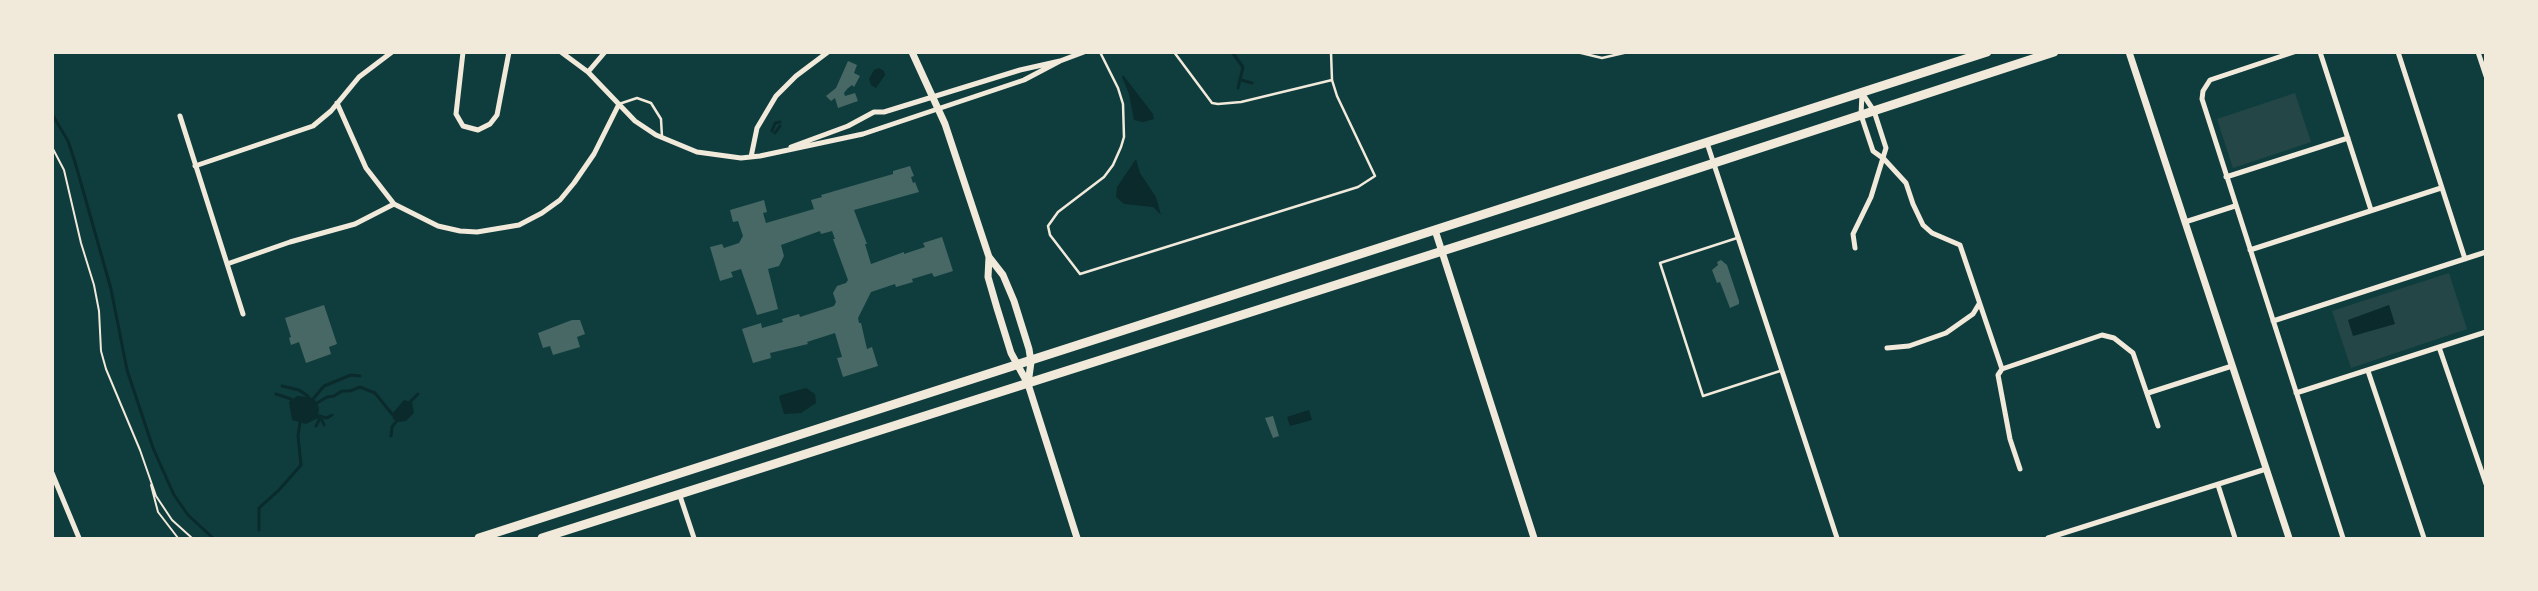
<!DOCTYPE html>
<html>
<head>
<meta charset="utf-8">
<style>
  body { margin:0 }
  #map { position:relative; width:2538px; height:591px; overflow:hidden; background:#0f3d3e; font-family:Poppins,sans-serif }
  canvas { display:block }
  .frame { position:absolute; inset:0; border:54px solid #f1e9da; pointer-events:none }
</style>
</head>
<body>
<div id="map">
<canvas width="2538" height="591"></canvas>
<div class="frame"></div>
</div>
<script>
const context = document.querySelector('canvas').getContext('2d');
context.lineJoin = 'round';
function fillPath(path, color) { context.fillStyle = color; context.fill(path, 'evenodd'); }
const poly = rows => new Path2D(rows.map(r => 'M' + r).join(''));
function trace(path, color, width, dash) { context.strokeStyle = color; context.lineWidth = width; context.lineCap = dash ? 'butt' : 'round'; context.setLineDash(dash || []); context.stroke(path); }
fillPath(poly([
  [2295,93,2311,142,2233,168,2217,119],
  [2449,273,2467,329,2351,368,2332,311]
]), '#244646');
fillPath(poly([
  [879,68,884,71,885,75,876,88,871,85,869,79,874,70],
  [1123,75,1153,114,1154,119,1143,122,1134,120,1129,94,1122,77],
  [1136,159,1140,173,1156,197,1161,215,1153,207,1124,204,1116,197,1117,187],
  [2389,305,2395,324,2353,336,2348,320],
  [806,388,815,394,816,403,801,413,784,414,779,397,781,395],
  [297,396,310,397,315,400,319,408,318,418,306,424,292,420,289,402],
  [404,400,412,402,414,413,406,421,398,422,393,419,392,414],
  [1309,410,1312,420,1290,426,1287,417]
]), '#0a2a2b');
trace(poly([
  [1232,52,1243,67,1238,88],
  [1241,80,1252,83],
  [52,114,68,141,75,162,111,289,127,370,153,448,174,495,188,515,213,538],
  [772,131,775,123,780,122],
  [775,133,780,126],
  [282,386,299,390,308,396],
  [276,394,291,399],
  [313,399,324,386,351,375,360,376],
  [411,401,418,394],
  [317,403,327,397,334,396,342,391,350,391,360,387,375,393,392,414],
  [319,416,327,418,332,415],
  [321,418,324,425],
  [316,426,321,416],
  [391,436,392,427,396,422],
  [259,530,259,508,279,490,301,465,298,436,300,423]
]), '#0a2a2b', 3);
fillPath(poly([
  [848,61,857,65,854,73,860,76,854,87,852,85,847,89,844,93,845,96,855,93,858,101,838,108,835,98,831,101,826,96,836,88],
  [910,166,914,176,911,177,913,183,915,182,919,192,854,210,867,244,865,244,871,264,904,252,904,254,925,247,923,243,942,237,953,271,934,277,932,273,912,279,913,282,896,287,895,284,871,292,858,318,859,323,861,323,867,349,872,347,878,366,843,377,837,358,842,357,835,333,807,342,808,344,770,353,771,358,753,363,742,329,761,323,762,328,783,322,782,319,799,314,800,317,834,306,836,302,833,293,837,286,846,283,848,280,833,239,835,239,832,231,821,234,820,231,781,245,784,256,779,266,768,269,778,309,757,315,741,269,731,272,733,277,720,281,710,247,722,244,724,248,739,243,743,236,738,221,733,222,730,210,764,200,767,212,763,213,766,223,814,209,811,200,822,197,821,195,893,174,893,171],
  [1721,260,1727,265,1739,301,1739,304,1730,308,1720,282,1717,283,1712,270,1718,265,1717,262],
  [324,305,337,344,329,347,331,354,306,363,299,342,291,345,289,338,291,337,285,318],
  [572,320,580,320,585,334,577,337,580,347,553,355,550,346,543,348,538,333],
  [1273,416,1279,436,1273,438,1265,418]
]), '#486865');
trace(poly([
  [52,147,64,170,81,243,94,285,99,311,101,351,106,369,140,450,156,496,172,520,192,538],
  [151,485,158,512,178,538]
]), '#f1e9da', 2);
trace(poly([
  [1100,52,1118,88,1123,104,1124,137,1121,147,1113,165,1104,177,1058,212,1048,226,1050,235,1080,274,1358,187,1375,176,1337,96,1332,80,1331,52],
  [1174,52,1212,103,1218,104,1241,102,1332,80],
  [1577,52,1602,58,1628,52],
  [619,104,637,98,651,103,661,119,662,137],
  [1737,238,1660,263,1674,306,1703,396,1780,371]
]), '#f1e9da', 2.5);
trace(poly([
  [463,52,456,114,463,126,478,130,490,124,497,115,509,52],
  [561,52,588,72,635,121,656,135,697,152,741,158,760,156,863,134,1024,80,1060,61],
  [2294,52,2210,80,2203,91,2202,99,2343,538],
  [2320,52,2371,210],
  [2398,52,2465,259],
  [2478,52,2486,76],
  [588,72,605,52],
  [1862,93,1861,115,1873,151,1884,159,1906,183,1913,204,1923,225,1932,233,1960,245,2002,369],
  [337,103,366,168,394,204,438,226,460,231,477,232,519,225,542,213,560,200,574,183,594,154,619,104],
  [180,116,243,314],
  [1707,143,1837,538],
  [791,147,848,126,874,112,884,112,1020,70,1060,61,1084,52],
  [751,157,757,128,776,96,796,76,828,52],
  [195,166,313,126,331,111,359,77,392,52],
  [2226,177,2348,138],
  [2185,222,2235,206],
  [1855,248,1853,234,1871,197,1886,148,1874,111,1862,93],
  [2250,250,2441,188],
  [227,264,290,242,355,224,394,204],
  [2273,321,2486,252],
  [2439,347,2486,484],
  [1887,348,1909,346,1946,333,1973,314,1979,304],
  [2368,371,2424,538],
  [2148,393,2232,366],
  [2296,393,2486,332],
  [2020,469,2010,439,1998,375,2002,369,2102,335,2114,338,2133,353,2158,426],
  [52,473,79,538],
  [2218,485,2235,538],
  [680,496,694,538],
  [2048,538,2266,469]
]), '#f1e9da', 5);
trace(poly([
  [912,52,945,124,989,257,1003,275,1014,301,1029,349,1031,362,1028,384],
  [2129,52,2289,538],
  [1435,230,1534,538],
  [989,257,988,277,997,308,1011,353,1028,384,1077,538]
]), '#f1e9da', 7);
trace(poly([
  [479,538,1987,52],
  [542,538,1546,218,2054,52]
]), '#f1e9da', 9);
</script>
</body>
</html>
